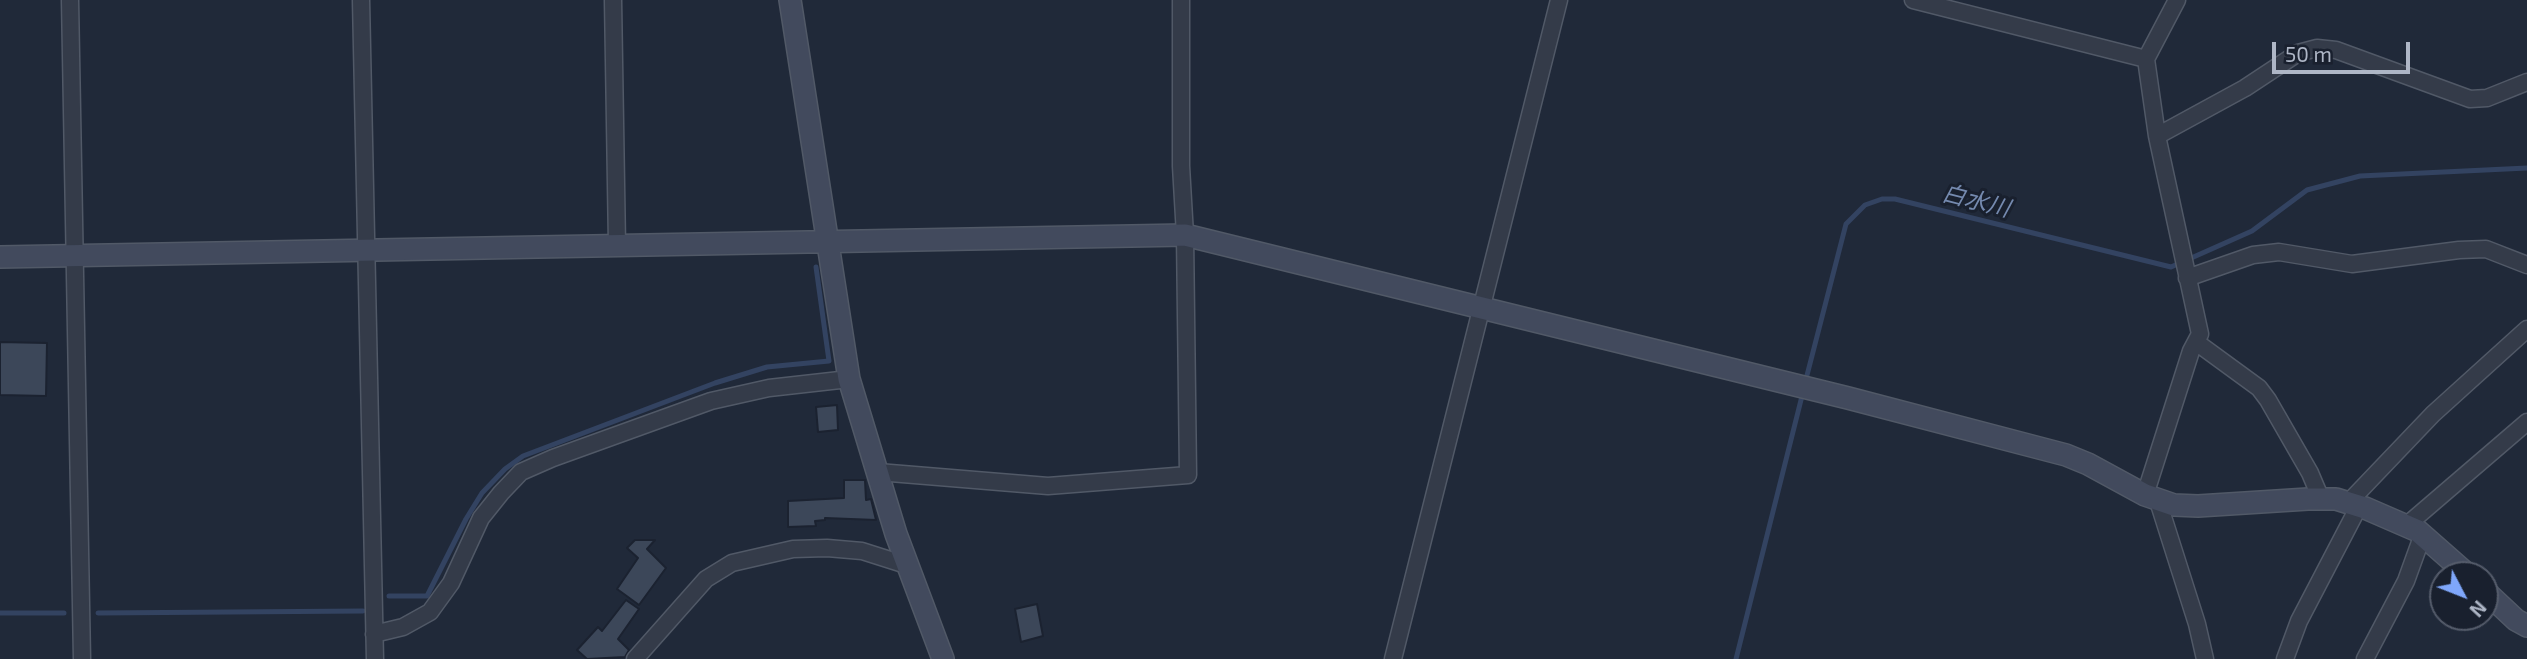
<!DOCTYPE html>
<html>
<head>
<meta charset="utf-8">
<style>
  body { margin:0 }
  #map { position:relative; width:2527px; height:659px; overflow:hidden; background:#202939; font-family:"Exo 2",sans-serif }
  canvas { display:block }
  .north { position:absolute; left:2429px; top:561px; width:70px; height:70px; box-sizing:border-box; background:#19202e; border:2px solid #555c6b; border-radius:50%; rotate:132deg; font-size:19px; font-weight:700; line-height:28px; text-align:center; color:#aeb6c6 }
  .north::after { content:''; display:block; margin:auto; width:24px; height:32px; background:#7fa7fb; clip-path:polygon(50% 0,100% 100%,50% 72%,0 100%) }
  .scale { position:absolute; left:2272px; top:42px; width:138px; height:32px; box-sizing:border-box; border:4px solid #aeb6c6; border-top:0; padding-left:9px; font-size:21px; line-height:24px; white-space:nowrap; color:#aeb6c6; -webkit-text-stroke:5px #19202e; paint-order:stroke }
</style>
</head>
<body>
<div id="map">
<canvas width="2527" height="659"></canvas>
<div class="north">N</div>
<div class="scale">50 m</div>
</div>
<script>
const context = document.querySelector('canvas').getContext('2d');
context.lineJoin = 'round';
const poly = rows => new Path2D(rows.map(r => 'M' + r).join(''));
function trace(path, color, width, dash) { context.strokeStyle = color; context.lineWidth = width; context.lineCap = dash ? 'butt' : 'round'; context.setLineDash(dash || []); context.stroke(path); }
function fillPath(path, color) { context.fillStyle = color; context.fill(path, 'evenodd'); }
function drawText(font, color, halo, rows, align = 'center') {
  context.font = font + ' "Exo 2","Noto Sans JP",sans-serif'; context.lineWidth = 6; context.setLineDash([]); context.textBaseline = 'middle'; context.strokeStyle = halo; context.fillStyle = color; for (const [text, x, y, turn = 0] of rows) {
    context.save(); context.translate(x, y); context.rotate((+turn || 0) * Math.PI / 180); context.textAlign = isNaN(turn) ? turn : align; if (halo) context.strokeText(text, 0, 0); context.fillText(text, 0, 0); context.restore();
  }
}
trace(poly([
  [1805,383,1846,224,1865,205,1882,199,1895,199,2171,267,2252,231,2307,190,2360,176,2527,168],
  [389,596,427,596,466,519,482,493,505,469,523,456,715,383,767,367,829,361,816,267],
  [0,613,64,613],
  [98,613,363,611],
  [1736,659,1803,392]
]), '#334361', 5);
const building = poly([
  [0,342,47,343,46,396,0,395,0,342],
  [837,405,838,430,818,432,816,407,837,405],
  [844,480,865,480,866,500,871,499,876,520,825,518,825,520,815,521,816,526,788,527,788,501,844,498,844,480],
  [635,540,655,540,647,549,666,568,639,605,617,589,638,558,627,548,635,540],
  [626,600,639,609,618,639,629,650,625,657,587,659,577,650,598,627,602,631,626,600],
  [1037,604,1043,636,1021,642,1015,609,1037,604]
]);
fillPath(building, '#3c4759');
trace(building, '#1b2230', 2);
const street = poly([
  [70,0,82,659],
  [361,0,375,659],
  [613,0,617,245],
  [1913,0,2146,59],
  [2157,136,2245,88,2298,53,2317,48,2336,50,2470,99,2487,98,2527,82],
  [2187,278,2253,255,2279,252,2352,264,2459,250,2486,249,2527,265],
  [2196,342,2259,388,2268,400,2310,473,2321,499],
  [878,472,1048,486,1188,475,1185,235,1181,166,1181,0],
  [2145,495,2191,351,2200,334,2157,136,2146,59,2177,0],
  [2158,501,2197,624,2205,659],
  [2348,503,2433,414,2527,329],
  [2407,525,2527,422],
  [374,634,403,627,430,612,451,583,481,518,501,493,521,472,553,458,711,401,769,388,849,379],
  [635,659,706,579,732,563,793,549,827,548,862,551,906,565],
  [1393,659,1559,0],
  [2285,659,2299,621,2359,506],
  [2365,659,2406,581,2423,534]
]);
const secondary = poly([
  [790,0,849,379,896,534,943,659],
  [0,257,1185,235,1848,398,2066,455,2088,464,2145,495,2174,505,2198,506,2308,499,2336,499,2365,508,2418,531,2468,575],
  [2485,591,2516,620,2527,626]
]);
trace(street, '#515967', 19);
trace(secondary, '#515967', 24);
trace(street, '#343b49', 16);
trace(secondary, '#424a5d', 21);
drawText('italic 23px', '#758aaf', '#19202e', [
  ["白水川",1976,201,14]
]);
</script>
</body>
</html>
